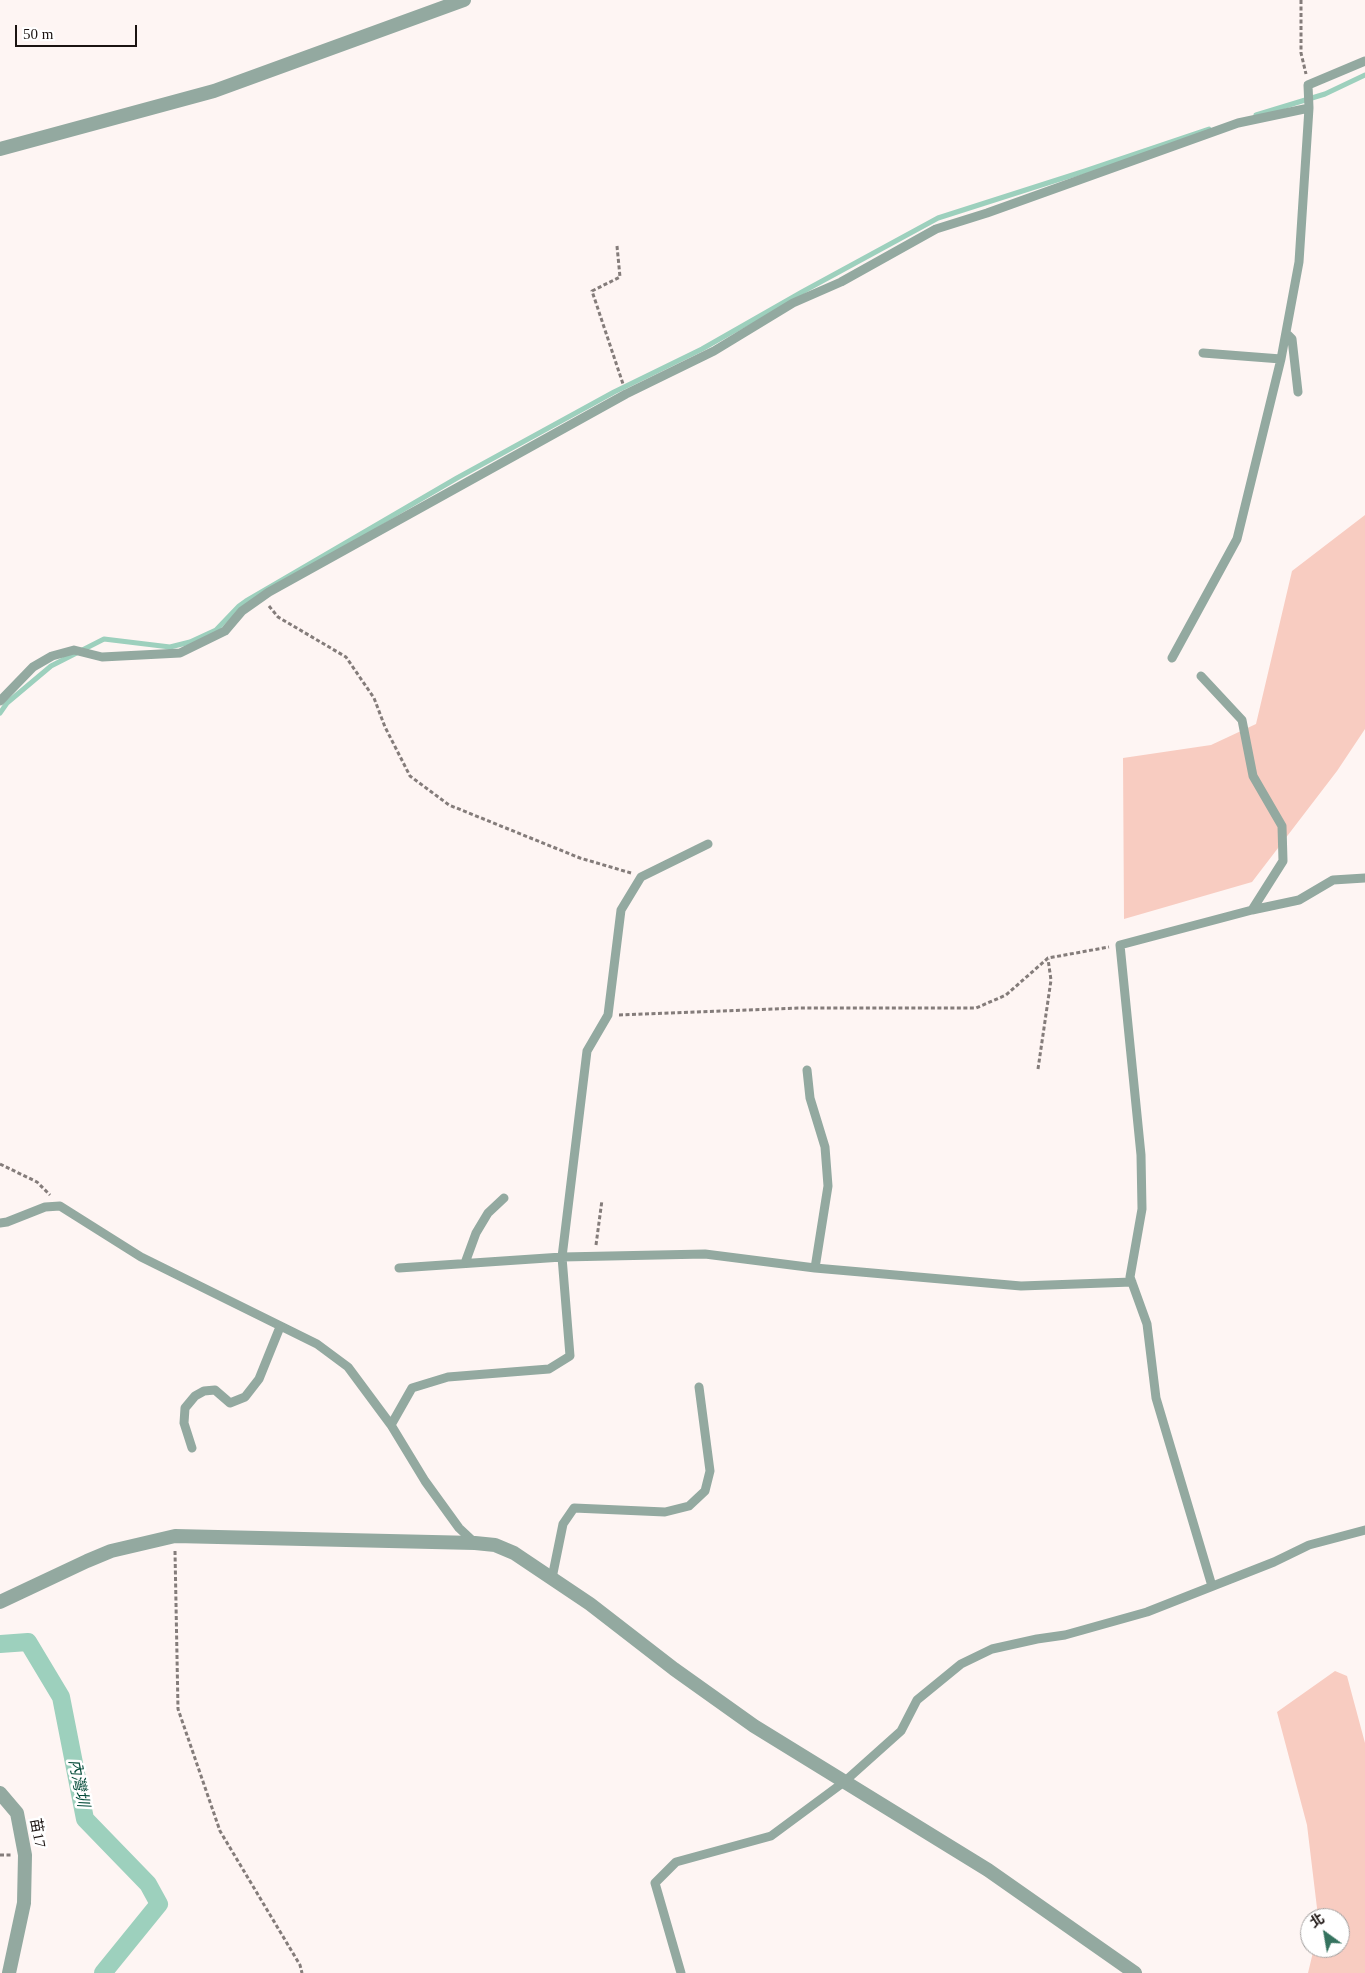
<!DOCTYPE html>
<html>
<head>
<meta charset="utf-8">
<style>
  body { margin:0 }
  #map { position:relative; width:1365px; height:1973px; overflow:hidden; background:#fef5f3; font-family:"Times New Roman","Noto Sans TC",serif }
  canvas { display:block }
  .north { position:absolute; left:1300px; top:1908px; width:50px; height:50px; box-sizing:border-box; background:#fff; border:1px solid #a4a1a0; border-radius:50%; rotate:328deg; font-size:14px; font-weight:700; line-height:20px; text-align:center; color:#1b1311 }
  .north::after { content:''; display:block; margin:auto; width:18px; height:22px; background:#35735f; clip-path:polygon(50% 0,100% 100%,50% 72%,0 100%) }
  .scale { position:absolute; left:15px; top:25px; width:122px; height:22px; box-sizing:border-box; border:2px solid #1b1311; border-top:0; padding-left:6px; font-size:15px; line-height:18px; white-space:nowrap; color:#1b1311; -webkit-text-stroke:4px #fff; paint-order:stroke }
</style>
</head>
<body>
<div id="map">
<canvas width="1365" height="1973"></canvas>
<div class="north">北</div>
<div class="scale">50 m</div>
</div>
<script>
const context = document.querySelector('canvas').getContext('2d');
context.lineJoin = 'round';
function fillPath(path, color) { context.fillStyle = color; context.fill(path, 'evenodd'); }
const poly = rows => new Path2D(rows.map(r => 'M' + r).join(''));
function trace(path, color, width, dash) { context.strokeStyle = color; context.lineWidth = width; context.lineCap = dash ? 'butt' : 'round'; context.setLineDash(dash || []); context.stroke(path); }
function drawText(font, color, halo, rows, align = 'center') {
  context.font = font + ' "Times New Roman","Noto Sans TC",serif'; context.lineWidth = 5; context.setLineDash([]); context.textBaseline = 'middle'; context.strokeStyle = halo; context.fillStyle = color; for (const [text, x, y, turn = 0] of rows) {
    context.save(); context.translate(x, y); context.rotate((+turn || 0) * Math.PI / 180); context.textAlign = isNaN(turn) ? turn : align; if (halo) context.strokeText(text, 0, 0); context.fillText(text, 0, 0); context.restore();
  }
}
fillPath(poly([
  [1365,515,1365,729,1337,771,1252,882,1124,919,1123,758,1211,745,1256,724,1292,571],
  [1335,1671,1347,1676,1365,1743,1365,1973,1308,1973,1314,1948,1340,1948,1340,1918,1316,1918,1317,1908,1307,1825,1277,1712]
]), '#f8ccc1');
trace(poly([
  [1256,115,1325,94,1365,75],
  [0,713,7,703,51,666,104,639,170,647,190,642,216,630,239,606,246,601,457,478,614,392,702,349,802,292,938,218,1085,171,1209,129]
]), '#9dd0bd', 5);
trace(poly([
  [0,1644,28,1642,61,1697,85,1819,148,1884,159,1904,103,1973]
]), '#9dd0bd', 18);
trace(poly([
  [1301,0,1301,53,1306,74],
  [617,246,620,277,592,291,623,384],
  [269,606,278,617,346,657,374,698,385,727,410,776,449,805,580,858,631,873],
  [619,1015,798,1008,976,1008,1006,995,1048,958,1109,947],
  [1038,1069,1051,980,1048,959],
  [0,1164,37,1182,50,1195],
  [596,1245,602,1200],
  [175,1551,178,1709,220,1831,300,1965,302,1973],
  [0,1855,12,1855]
]), '#847c7a', 3, [4, 2.5]);
trace(poly([
  [1286,333,1292,339,1298,392],
  [1203,353,1281,359],
  [1172,658,1237,539,1281,359,1299,262,1309,108,1308,85,1365,61],
  [1201,676,1242,720,1253,776,1282,826,1283,861,1252,910,1120,945,1141,1155,1142,1209,1130,1277,1147,1324,1156,1398,1212,1586],
  [0,701,33,667,52,656,74,650,102,657,180,653,225,631,242,611,269,592,626,394,714,351,793,303,841,282,936,229,987,213,1238,123,1309,108],
  [1252,910,1299,900,1333,880,1365,878],
  [807,1070,810,1098,825,1147,828,1186,815,1268],
  [0,1223,7,1222,45,1207,60,1206,141,1257,317,1344,348,1367,391,1425,425,1481,459,1528,475,1543],
  [465,1263,476,1233,488,1213,504,1198],
  [399,1268,562,1257,705,1254,815,1268,1021,1286,1132,1282],
  [391,1425,412,1388,448,1377,549,1369,570,1356,562,1257,587,1051,608,1015,621,910,641,877,708,844],
  [192,1448,184,1423,185,1408,195,1396,204,1391,215,1390,230,1403,245,1397,259,1379,280,1327],
  [552,1578,563,1524,574,1508,665,1512,689,1506,705,1491,710,1471,699,1387],
  [681,1973,655,1883,676,1862,771,1836,844,1782,901,1731,917,1700,961,1664,992,1649,1037,1639,1065,1635,1147,1612,1274,1562,1309,1545,1365,1530]
]), '#93a9a0', 9);
trace(poly([
  [0,149,214,91,464,0],
  [0,1602,87,1561,111,1551,175,1536,475,1543,495,1545,514,1553,590,1604,674,1669,754,1726,988,1870,1135,1973],
  [0,1793,17,1813,25,1855,24,1903,9,1973]
]), '#93a9a0', 14);
drawText('15px', '#1b1311', '#fff', [
  ["苗17",37,1833,80]
]);
drawText('italic 16px', '#044b39', '#fff', [
  ["內灣圳",78,1783,79]
]);
</script>
</body>
</html>
